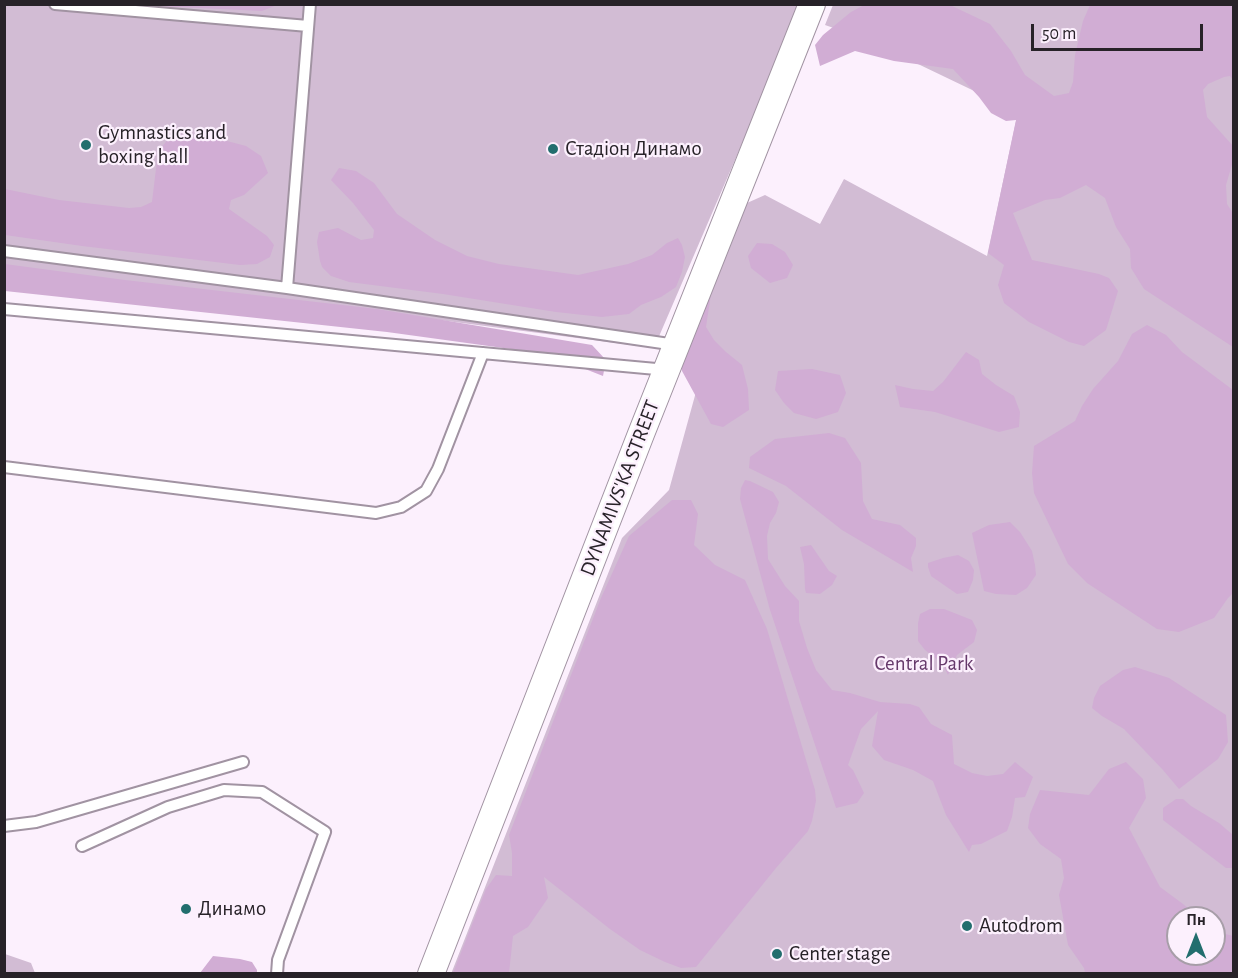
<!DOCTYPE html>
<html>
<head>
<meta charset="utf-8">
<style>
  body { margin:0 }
  #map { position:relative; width:1238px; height:978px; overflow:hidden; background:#fcf0fd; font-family:"Alegreya Sans",sans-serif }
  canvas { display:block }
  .frame { position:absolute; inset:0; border:6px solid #272228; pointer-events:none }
  .north { position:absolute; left:1166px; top:906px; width:60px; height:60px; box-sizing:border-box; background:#fcf0fd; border:2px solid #a79ea8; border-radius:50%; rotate:0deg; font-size:16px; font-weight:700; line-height:24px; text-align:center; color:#272228 }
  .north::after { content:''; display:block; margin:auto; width:21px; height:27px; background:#226e6e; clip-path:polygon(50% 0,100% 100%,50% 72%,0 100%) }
  .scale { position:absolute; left:1031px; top:24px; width:172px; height:27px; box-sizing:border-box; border:3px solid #272228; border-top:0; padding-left:8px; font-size:18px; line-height:21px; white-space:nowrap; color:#272228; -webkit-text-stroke:4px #fcf0fd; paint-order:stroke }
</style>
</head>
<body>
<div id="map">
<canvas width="1238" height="978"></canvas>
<div class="frame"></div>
<div class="north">Пн</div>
<div class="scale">50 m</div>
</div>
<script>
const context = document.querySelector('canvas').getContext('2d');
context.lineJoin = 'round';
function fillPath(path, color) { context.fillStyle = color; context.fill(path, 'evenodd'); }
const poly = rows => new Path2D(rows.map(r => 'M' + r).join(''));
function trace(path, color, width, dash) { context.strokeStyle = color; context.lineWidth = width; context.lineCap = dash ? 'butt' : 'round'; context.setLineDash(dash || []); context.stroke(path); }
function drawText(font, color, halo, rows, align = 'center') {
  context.font = font + ' "Alegreya Sans",sans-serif'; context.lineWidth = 4.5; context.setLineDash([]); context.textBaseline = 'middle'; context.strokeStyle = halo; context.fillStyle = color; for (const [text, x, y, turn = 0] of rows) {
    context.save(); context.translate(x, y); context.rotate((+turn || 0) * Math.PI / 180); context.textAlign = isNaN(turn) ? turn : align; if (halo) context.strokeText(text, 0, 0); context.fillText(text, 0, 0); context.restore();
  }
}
fillPath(poly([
  [5,5,799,5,756,111,654,348,393,314,5,273],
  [833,5,1233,5,1233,973,451,974,622,538,669,490,699,381,702,316,747,203,765,195,820,224,844,179,987,256,1018,112,868,40,825,25],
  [1178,918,1214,918,1214,954,1178,954],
  [5,954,31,963,35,973,5,973]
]), '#d2bcd4');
fillPath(poly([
  [866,4,950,5,990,24,1011,51,1025,75,1054,96,1069,93,1073,82,1075,55,1083,21,1090,5,1233,5,1233,80,1230,76,1224,77,1208,84,1203,90,1207,117,1233,146,1233,161,1226,185,1227,204,1234,215,1233,347,1144,289,1131,268,1130,249,1116,227,1105,198,1086,185,1060,198,1045,200,1013,213,1032,260,1080,270,1099,274,1109,278,1118,291,1106,330,1084,346,1069,342,1029,322,1004,303,998,285,1004,265,988,253,1016,120,1006,121,991,113,979,97,953,69,894,61,855,51,820,66,815,45,823,35,851,12],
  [138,5,277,5,262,11],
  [168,139,210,139,227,141,246,146,261,156,268,173,244,195,231,200,229,209,267,236,274,245,270,257,257,264,240,265,82,246,5,235,5,189,59,200,129,208,141,207,152,202,158,152],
  [339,168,356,171,374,183,397,214,435,240,467,256,499,264,578,275,628,264,652,255,667,243,678,238,682,245,685,257,682,272,676,287,661,297,641,305,629,314,602,317,556,312,443,294,349,282,331,276,322,267,320,261,317,242,319,232,338,228,361,240,373,238,374,230,353,203,331,180],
  [757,243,772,244,785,252,793,265,787,278,770,283,751,268,748,256],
  [5,264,125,280,377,309,592,345,606,360,603,376,547,354,387,332,5,291],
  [715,268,719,275,711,294,706,327,714,340,726,352,742,365,748,389,749,410,723,427,711,424,682,371,680,361],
  [1147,325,1166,335,1182,352,1233,390,1233,593,1228,598,1214,618,1179,632,1157,629,1087,583,1068,564,1034,493,1032,473,1034,446,1075,421,1082,406,1093,389,1118,361,1132,334],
  [966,352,979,360,982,374,996,385,1014,396,1020,412,1019,427,999,432,935,412,900,407,895,385,913,389,933,391,943,382],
  [812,369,840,375,846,393,838,412,816,419,794,413,784,403,775,390,778,371],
  [829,433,845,438,861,463,863,501,872,519,900,525,916,538,916,546,911,558,913,572,842,530,786,486,749,468,750,457,775,439],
  [745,480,750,481,773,492,779,502,776,513,770,523,767,536,768,559,785,586,799,601,799,621,807,648,816,670,832,690,850,693,880,702,910,704,919,707,931,724,952,735,954,764,972,773,987,776,1003,774,1015,762,1033,777,1025,797,1015,798,1012,817,1007,831,981,844,972,845,969,852,946,815,933,781,913,770,884,760,872,746,878,711,861,729,848,765,853,770,864,793,857,803,836,808,770,610,740,499,741,488],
  [672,500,691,500,698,514,694,545,715,565,745,580,767,629,815,790,816,801,812,821,808,831,776,868,696,967,681,968,665,962,640,950,610,929,544,877,548,898,528,927,513,936,509,973,453,973,486,889,496,875,512,876,512,853,509,835,601,598,629,536],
  [1010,522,1020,532,1032,551,1035,565,1036,575,1027,588,1016,595,996,594,984,591,972,533,989,525],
  [811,545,829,571,837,576,832,585,820,594,806,593,805,589,804,564,800,547],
  [958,555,969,561,974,570,973,580,968,592,957,594,931,576,928,567,928,563,943,558],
  [930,609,944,609,972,620,977,630,974,642,957,655,948,675,942,663,925,650,918,641,918,623,920,614],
  [1135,667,1169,678,1226,715,1228,742,1218,759,1179,789,1163,770,1124,729,1102,716,1092,708,1094,698,1100,686,1123,670],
  [1126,762,1143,779,1146,798,1129,828,1160,887,1183,904,1199,918,1178,918,1178,954,1214,954,1214,931,1233,936,1233,973,1085,973,1084,968,1068,945,1059,895,1064,878,1061,859,1040,844,1028,828,1030,814,1040,790,1089,795,1109,769],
  [1176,799,1183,799,1191,806,1219,823,1233,835,1233,868,1226,868,1163,820,1163,808],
  [213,956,240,959,252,962,257,970,257,973,200,973]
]), '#d1add4');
const service = poly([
  [55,4,308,26],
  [4,251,287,288,676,345],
  [287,288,310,4],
  [4,309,667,370],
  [4,467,376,513,401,507,426,491,438,469,483,353],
  [4,826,36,822,243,762],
  [82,846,168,807,224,790,262,792,325,832,278,960,277,974]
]);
const tertiary = poly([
  [431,974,641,434,812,4]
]);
trace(service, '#a193a2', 14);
trace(tertiary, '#a193a2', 28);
trace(service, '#fff', 10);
trace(tertiary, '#fff', 26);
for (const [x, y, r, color] of [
  [86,145,6,"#226e6e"],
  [553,149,6,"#226e6e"],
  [186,909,6,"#226e6e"],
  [967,926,6,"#226e6e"],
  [777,954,6,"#226e6e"]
]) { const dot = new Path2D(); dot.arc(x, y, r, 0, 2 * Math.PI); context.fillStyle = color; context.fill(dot); trace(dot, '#fcf0fd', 2); }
drawText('21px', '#272228', '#fcf0fd', [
  ["Gymnastics and",98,133],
  ["boxing hall",98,157],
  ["Стадіон Динамо",565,149],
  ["Динамо",198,909],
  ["Autodrom",979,926],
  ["Center stage",789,954]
], 'left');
drawText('21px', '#272228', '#fcf0fd', [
  ["DYNAMIVS'KA STREET",620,488,-69]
]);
drawText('21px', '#66396b', '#fcf0fd', [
  ["Central Park",924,664]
]);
</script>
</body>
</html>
